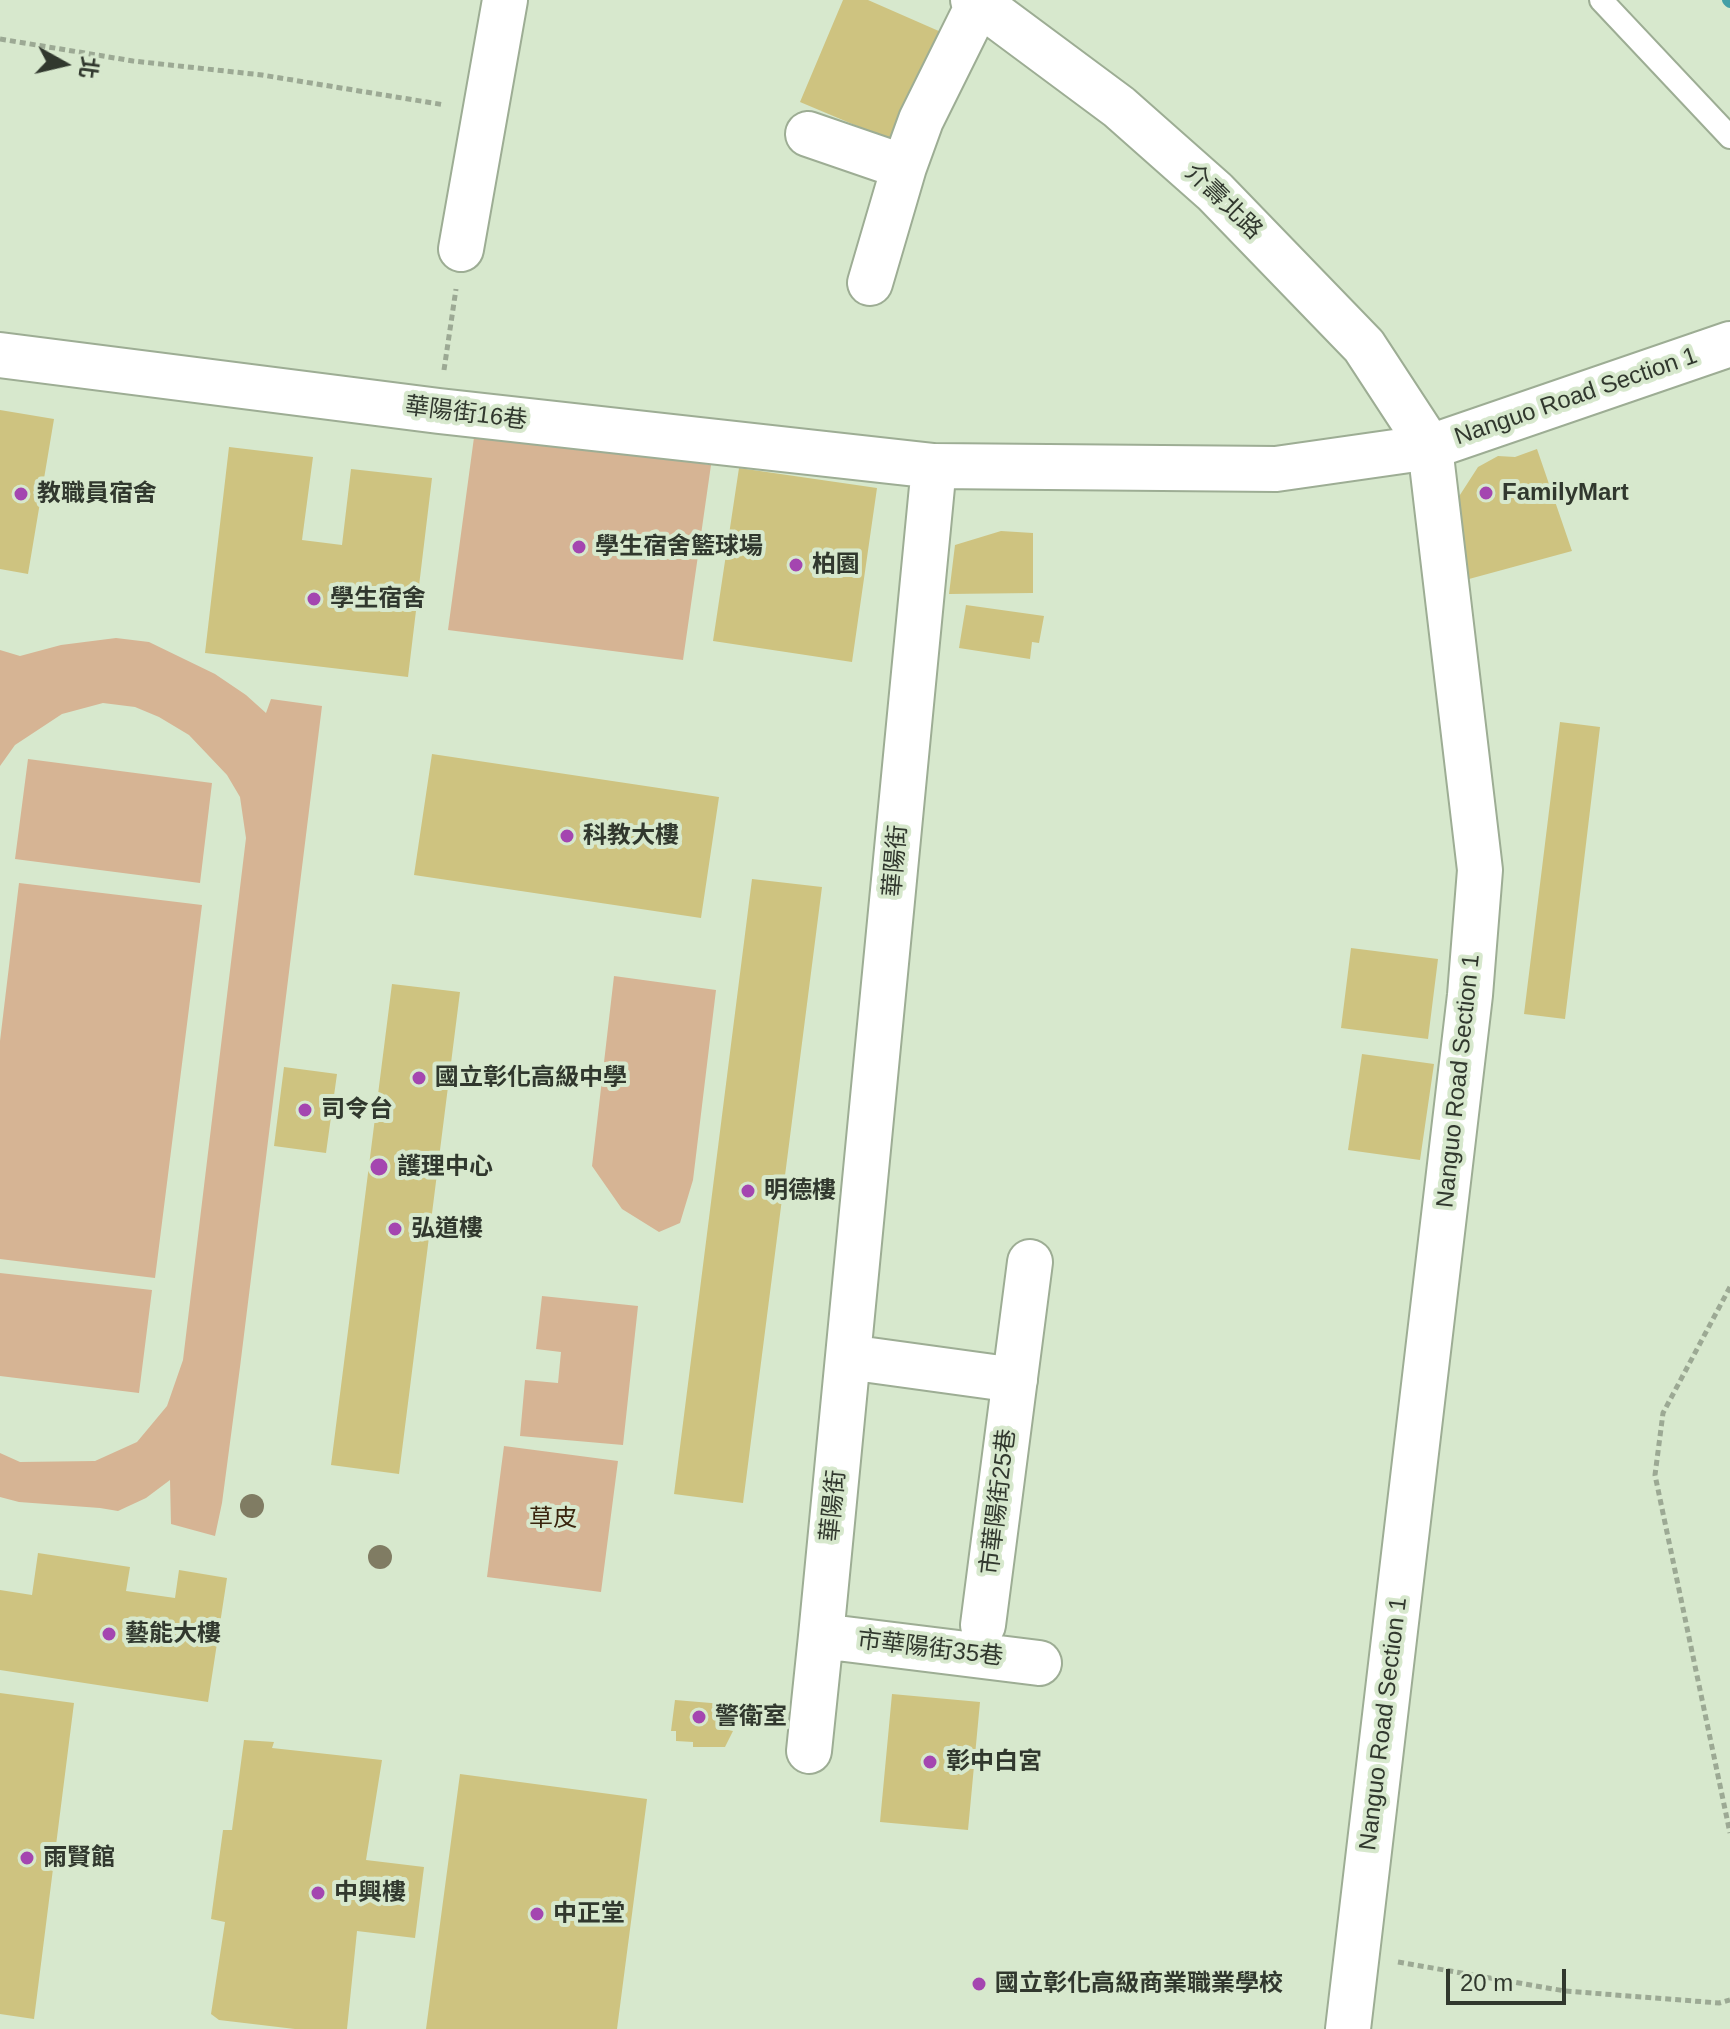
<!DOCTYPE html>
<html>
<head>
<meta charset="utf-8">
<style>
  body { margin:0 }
  #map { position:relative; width:1730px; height:2029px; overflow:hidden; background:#d7e8cd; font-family:Arial,"Noto Sans TC",sans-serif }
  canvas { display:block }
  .north { position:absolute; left:24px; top:24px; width:80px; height:80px; -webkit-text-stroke:6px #d7e8cd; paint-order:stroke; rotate:98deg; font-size:22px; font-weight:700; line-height:32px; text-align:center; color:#31382e }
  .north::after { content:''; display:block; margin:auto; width:28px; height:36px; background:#31382e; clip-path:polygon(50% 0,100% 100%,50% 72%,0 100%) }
  .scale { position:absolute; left:1446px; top:1969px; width:120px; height:36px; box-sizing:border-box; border:4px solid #31382e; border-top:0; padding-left:10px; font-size:24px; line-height:28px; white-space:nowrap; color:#31382e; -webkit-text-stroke:6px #d7e8cd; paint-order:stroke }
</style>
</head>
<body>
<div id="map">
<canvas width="1730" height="2029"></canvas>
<div class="north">北</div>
<div class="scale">20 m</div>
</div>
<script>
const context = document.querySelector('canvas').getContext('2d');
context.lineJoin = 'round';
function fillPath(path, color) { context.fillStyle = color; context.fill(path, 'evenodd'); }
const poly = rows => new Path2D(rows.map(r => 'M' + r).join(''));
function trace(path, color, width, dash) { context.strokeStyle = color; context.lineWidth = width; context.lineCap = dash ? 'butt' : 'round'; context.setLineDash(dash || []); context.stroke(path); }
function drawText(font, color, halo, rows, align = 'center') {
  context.font = font + ' Arial,"Noto Sans TC",sans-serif'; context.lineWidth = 8; context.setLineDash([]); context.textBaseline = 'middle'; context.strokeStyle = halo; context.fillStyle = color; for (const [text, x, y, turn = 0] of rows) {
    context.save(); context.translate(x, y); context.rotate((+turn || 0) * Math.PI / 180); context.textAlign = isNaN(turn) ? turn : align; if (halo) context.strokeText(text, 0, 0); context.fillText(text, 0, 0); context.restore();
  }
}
fillPath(poly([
  [475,430,711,465,683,660,448,630],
  [116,638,149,642,215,674,246,695,266,713,271,699,322,706,240,1367,222,1503,215,1536,171,1524,170,1480,146,1498,118,1511,100,1508,19,1502,0,1497,0,1453,20,1462,95,1461,137,1442,167,1406,183,1360,246,838,240,797,227,775,189,735,159,717,135,707,103,703,62,714,15,745,0,766,0,650,20,656,61,645],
  [28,759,212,783,200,883,15,859],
  [19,883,202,905,155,1278,0,1259,0,1041],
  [614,976,716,990,693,1180,680,1223,659,1232,622,1209,592,1166],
  [0,1273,152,1290,139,1393,0,1376],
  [542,1296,638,1306,623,1445,520,1436,525,1380,558,1383,561,1352,536,1349],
  [504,1446,618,1461,601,1592,487,1577]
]), '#d6b494');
trace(poly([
  [1728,0,1730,2]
]), '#429fa6', 12);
fillPath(poly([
  [843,0,868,0,941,32,895,142,800,102],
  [0,410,54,419,28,574,0,569],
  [229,447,313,457,302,540,342,545,351,469,432,478,408,677,205,653],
  [1537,449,1572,551,1469,579,1452,545,1458,498,1478,467,1498,456,1515,457],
  [739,468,877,488,852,662,713,641],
  [1001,531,1033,533,1033,593,949,594,955,545],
  [966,605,1044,616,1039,643,1032,642,1030,659,959,648],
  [1560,722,1600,727,1565,1019,1524,1014],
  [432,754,719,797,701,918,414,875],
  [752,879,822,887,743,1503,674,1494],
  [1351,948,1438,959,1428,1039,1341,1028],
  [392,984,460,992,399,1474,331,1465],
  [1362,1054,1434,1064,1420,1160,1348,1150],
  [284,1067,337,1074,326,1153,274,1146],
  [38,1553,130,1567,126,1591,175,1598,179,1570,227,1578,208,1702,0,1670,0,1590,32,1595],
  [0,1693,74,1703,34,2019,0,2014],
  [892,1694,980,1702,968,1830,880,1822],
  [675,1700,723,1704,728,1730,733,1731,725,1747,693,1747,693,1742,676,1741,676,1731,671,1731],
  [244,1740,274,1742,272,1748,382,1760,366,1860,424,1867,415,1938,357,1931,347,2029,295,2029,219,2020,211,2014,225,1922,211,1919,223,1830,232,1830],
  [460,1774,647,1799,617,2029,426,2029]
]), '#cec380');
const service = poly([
  [1601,0,1730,137]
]);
const minor = poly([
  [973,0,979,3,1119,107,1215,192,1364,346,1430,447,1480,870,1470,995,1348,2029],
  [808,134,904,167],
  [461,249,505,0],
  [870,283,904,167,921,120,979,3],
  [0,355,439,411,934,466],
  [848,1357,1015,1380],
  [983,1625,1030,1262],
  [821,1636,1039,1663],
  [809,1751,821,1636,934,466,1276,469,1430,447,1730,344]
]);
trace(service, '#9dad94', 26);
trace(minor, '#9dad94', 48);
trace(poly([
  [0,39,133,61,262,75,445,105],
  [444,370,456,289],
  [1730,1287,1663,1413,1655,1475,1730,1833],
  [1398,1962,1565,1991,1719,2003,1730,2000]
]), '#9ca994', 5, [6, 4]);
trace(service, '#fff', 22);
trace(minor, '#fff', 44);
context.fillStyle = '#807c63';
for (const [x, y] of [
  [252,1506],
  [380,1557]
]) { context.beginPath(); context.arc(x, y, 12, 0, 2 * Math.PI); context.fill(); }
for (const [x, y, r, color] of [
  [1486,493,8,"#a446b0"],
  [21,494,8,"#a446b0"],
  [579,547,8,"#a446b0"],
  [796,565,8,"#a446b0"],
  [314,599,8,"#a446b0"],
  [567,836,8,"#a446b0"],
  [419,1078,8,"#a446b0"],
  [305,1110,8,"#a446b0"],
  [379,1167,10,"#a446b0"],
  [748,1191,8,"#a446b0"],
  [395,1229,8,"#a446b0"],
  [109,1634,8,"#a446b0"],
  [699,1717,8,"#a446b0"],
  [930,1762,8,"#a446b0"],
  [27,1858,8,"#a446b0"],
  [318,1893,8,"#a446b0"],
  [537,1914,8,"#a446b0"],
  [979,1984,8,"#a446b0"]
]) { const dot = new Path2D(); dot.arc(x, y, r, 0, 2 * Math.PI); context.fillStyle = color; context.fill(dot); trace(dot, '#d7e8cd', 3); }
drawText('24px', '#31382e', '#d7e8cd', [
  ["介壽北路",1223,202,44],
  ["Nanguo Road Section 1",1576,397,-19],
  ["華陽街16巷",466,414,7],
  ["華陽街",896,861,-85],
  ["Nanguo Road Section 1",1459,1081,-84],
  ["市華陽街25巷",999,1502,-83],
  ["華陽街",834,1506,-84],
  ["市華陽街35巷",930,1649,7],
  ["Nanguo Road Section 1",1384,1724,-83]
]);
drawText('bold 24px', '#31382e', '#d7e8cd', [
  ["FamilyMart",1502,493],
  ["教職員宿舍",37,494],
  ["學生宿舍籃球場",595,547],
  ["柏園",812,565],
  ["學生宿舍",330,599],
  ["科教大樓",583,836],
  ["國立彰化高級中學",435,1078],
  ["司令台",321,1110],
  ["護理中心",397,1167],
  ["明德樓",764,1191],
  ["弘道樓",411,1229],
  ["藝能大樓",125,1634],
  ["警衛室",715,1717],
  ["彰中白宮",946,1762],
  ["雨賢館",43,1858],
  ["中興樓",334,1893],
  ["中正堂",553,1914],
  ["國立彰化高級商業職業學校",995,1984]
], 'left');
drawText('24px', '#39240d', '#d7e8cd', [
  ["草皮",553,1519]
]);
</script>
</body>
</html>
